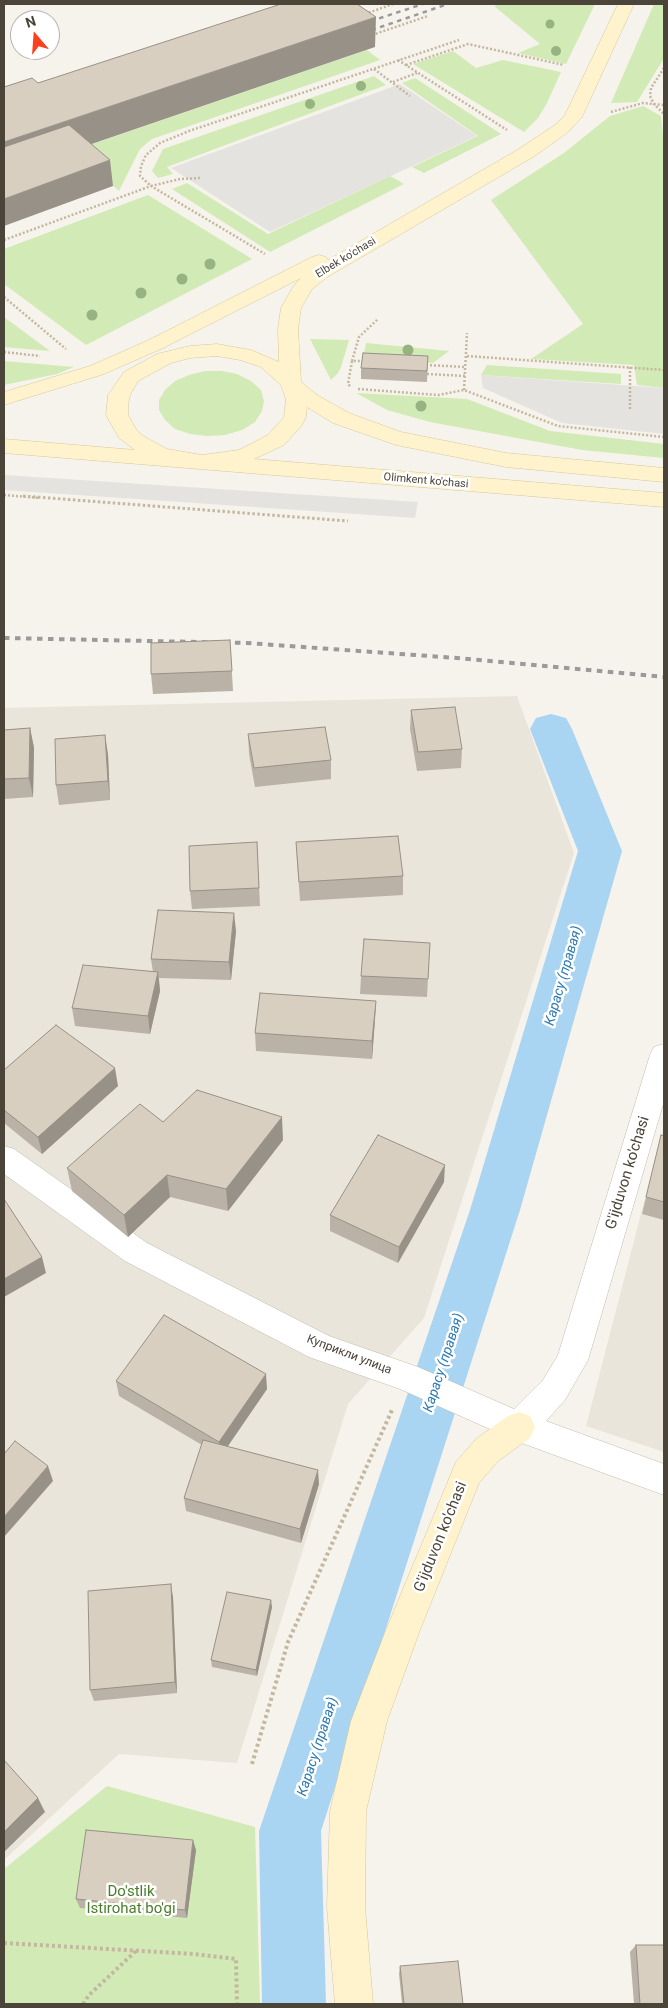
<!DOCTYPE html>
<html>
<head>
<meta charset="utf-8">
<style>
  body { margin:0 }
  #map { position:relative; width:668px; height:2008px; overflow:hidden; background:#f6f3ec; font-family:Roboto,sans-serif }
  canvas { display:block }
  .frame { position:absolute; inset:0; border:5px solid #4b4439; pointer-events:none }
  .north { position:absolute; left:10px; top:10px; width:50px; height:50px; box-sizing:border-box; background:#fff; border:1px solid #b7b4b0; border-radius:50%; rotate:342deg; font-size:14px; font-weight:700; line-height:20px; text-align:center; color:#4b4439 }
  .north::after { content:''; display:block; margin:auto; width:18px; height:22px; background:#fc3f1d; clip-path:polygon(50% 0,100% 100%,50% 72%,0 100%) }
</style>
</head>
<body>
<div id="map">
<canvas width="668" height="2008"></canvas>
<div class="frame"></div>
<div class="north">N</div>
</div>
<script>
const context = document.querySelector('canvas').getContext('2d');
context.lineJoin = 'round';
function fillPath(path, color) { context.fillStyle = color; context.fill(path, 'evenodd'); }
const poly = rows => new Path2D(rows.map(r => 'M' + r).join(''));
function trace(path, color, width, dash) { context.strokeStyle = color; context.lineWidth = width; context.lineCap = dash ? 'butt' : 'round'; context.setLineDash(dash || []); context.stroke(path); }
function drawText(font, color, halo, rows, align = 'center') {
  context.font = font + ' Roboto,sans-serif'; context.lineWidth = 5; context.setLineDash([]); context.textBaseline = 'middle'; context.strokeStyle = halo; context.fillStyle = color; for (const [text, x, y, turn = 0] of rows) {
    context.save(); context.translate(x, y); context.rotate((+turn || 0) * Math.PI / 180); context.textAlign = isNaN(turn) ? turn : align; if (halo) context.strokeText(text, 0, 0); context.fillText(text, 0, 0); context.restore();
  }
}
fillPath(poly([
  [517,696,574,853,424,1318,348,1404,237,1763,119,1754,4,1860,4,708],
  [664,1125,664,1452,586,1426]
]), '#eae5da');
fillPath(poly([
  [500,4,595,4,566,64,518,53,540,44,494,6],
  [654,4,664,4,663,60,637,102,611,103],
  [367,50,380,60,152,139,140,149,119,191,72,151],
  [453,51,476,68,503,60,561,72,547,103,538,118,524,132,413,64],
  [374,76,386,85,167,167,173,174,158,178,152,171,163,149],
  [415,78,501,134,424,173,412,167,478,136,402,83],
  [643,106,661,116,664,147,664,388,637,385,634,365,531,359,583,324,491,200,564,153,610,116],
  [390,176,404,184,270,252,172,189,187,183,268,234],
  [148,195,252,259,86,345,4,284,4,249],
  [4,317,50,351,4,347],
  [310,339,349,340,341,367,338,373,331,380],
  [366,343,449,351,433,363,363,358],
  [4,361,74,367,57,374,4,385],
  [487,365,621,374,621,384,481,375],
  [205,371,222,371,237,374,251,381,261,390,264,401,262,411,255,422,242,430,225,435,208,436,190,434,175,429,165,420,159,410,159,400,165,390,175,381,189,375],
  [356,393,467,399,550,431,664,444,664,458,582,450,430,422,387,410],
  [107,1786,255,1827,260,2004,4,2004,4,1869]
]), '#d2eab5');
fillPath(poly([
  [400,84,477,136,270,232,171,168],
  [481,375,664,388,664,434,562,423,483,388],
  [4,475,418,502,415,518,4,490]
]), '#e5e3e0');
fillPath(poly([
  [551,714,566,718,572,729,622,851,520,1210,321,1831,326,2004,262,2004,259,1831,470,1210,578,851,530,729,536,718,551,714]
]), '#a9d4f2');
const street = poly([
  [664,1044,664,1101,588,1360,565,1400,546,1421,664,1464,664,1495,519,1442,400,1389,309,1357,125,1261,4,1174,4,1146,14,1149,147,1243,329,1336,418,1367,514,1409,543,1380,558,1355,650,1055,654,1047,664,1044]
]);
const secondary = poly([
  [618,4,634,4,582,117,567,133,533,157,329,276,312,289,301,308,298,329,301,382,317,395,349,413,401,432,506,453,664,468,664,482,506,467,396,445,333,423,307,407,306,417,302,425,284,445,254,459,664,493,664,507,4,453,4,439,135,450,119,438,106,415,108,395,124,372,157,354,190,346,217,344,251,350,279,362,278,329,281,308,294,285,301,278,163,348,104,374,4,405,4,392,90,366,149,340,312,257,319,255,326,257,328,260,519,149,555,125,565,115,618,4],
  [217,356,240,360,261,367,281,385,286,400,284,417,268,435,239,450,202,455,167,449,143,436,136,429,128,415,128,405,130,395,138,381,171,363,190,358,217,356],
  [519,1412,530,1416,535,1427,530,1438,498,1461,479,1483,420,1630,387,1721,366,1811,365,1907,373,2004,335,2004,327,1907,330,1811,351,1721,386,1630,456,1462,476,1439,508,1416,519,1412]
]);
trace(street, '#c2bbae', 1);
trace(secondary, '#d6c79b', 1);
trace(poly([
  [365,14,393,4],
  [372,35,428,16],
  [398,60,507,130],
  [406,65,468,44,564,65],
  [664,68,651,88,650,96,654,104,664,114],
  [374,69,410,96],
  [393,82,417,73],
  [611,112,643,103,664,105],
  [200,178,180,179,151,186,140,176,141,166,146,155,160,143,189,131,459,40],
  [4,240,151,186,265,254],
  [4,297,66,349],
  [4,352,40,356],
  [467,356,664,370],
  [352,361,359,337,378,319],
  [426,365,466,367],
  [630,367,630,411],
  [427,374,466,376],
  [350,386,348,384,352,361,365,361],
  [358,389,438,395,464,390,558,426,664,437],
  [464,390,467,333],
  [4,495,40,498]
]), '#c4b79f', 2.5, [2, 2]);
trace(poly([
  [23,496,348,521]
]), '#c4b79f', 3, [2.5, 2.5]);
trace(poly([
  [252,1764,288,1642,392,1410],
  [4,1943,194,1954,236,1959,237,2004],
  [83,2004,89,1995,137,1950]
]), '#c4b79f', 4, [3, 3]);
fillPath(street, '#fff');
fillPath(secondary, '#fff3cd');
trace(poly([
  [362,24,423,4],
  [363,33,448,4]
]), '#9a9a9a', 2.5, [4.5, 4.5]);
trace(poly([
  [4,638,247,643,457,658,664,677]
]), '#9a9a9a', 4, [5.5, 5.5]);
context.fillStyle = '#97b381';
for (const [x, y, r] of [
  [550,24,4.5],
  [556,51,5],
  [361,86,5],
  [310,104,5],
  [210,264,5.5],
  [182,279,5.5],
  [141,293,5.5],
  [92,315,5.5],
  [408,350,5.5],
  [421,406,5.5]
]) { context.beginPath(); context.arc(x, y, r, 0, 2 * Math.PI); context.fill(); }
fillPath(poly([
  [428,356,427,382,361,379,361,368],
  [230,640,233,691,153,694,151,674],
  [411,710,462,749,461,768,417,771,410,729],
  [30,728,34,748,33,797,4,799,4,730],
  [248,734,331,760,331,779,255,787,249,754],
  [108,754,110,800,59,805,56,785],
  [257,842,260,906,192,909,190,891],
  [296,842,403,876,403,895,300,901,297,860],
  [236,931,231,980,159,978,160,991,150,1034,75,1026,72,1008,153,972,151,959],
  [430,943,427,997,360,994,361,976],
  [376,1001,375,1019,372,1059,256,1051,255,1033],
  [4,1070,118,1086,42,1154,4,1123],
  [163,1122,283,1140,228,1211,170,1197,128,1237,72,1191,67,1168],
  [661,1135,664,1136,664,1220,642,1214],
  [444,1182,398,1263,330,1231,330,1215],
  [116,1381,267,1389,228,1446,319,1484,301,1543,186,1511,184,1498,202,1445,119,1396],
  [173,1597,177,1693,94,1701,90,1690],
  [272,1607,257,1676,212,1667,211,1660],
  [196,1850,187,1918,80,1908,76,1899],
  [636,1945,664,2004,634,2004,630,1952],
  [400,1966,463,2004,402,2004,399,1974]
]), '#bab2a6');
fillPath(poly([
  [376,17,375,47,4,174,4,142],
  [110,160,113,186,4,226,4,199],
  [30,728,34,748,33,797,29,778],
  [105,735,108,754,110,800,108,781],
  [234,913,236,931,231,980,229,962],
  [158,972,160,991,150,1034,148,1016],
  [376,1001,375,1019,372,1059,372,1041],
  [115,1068,118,1086,42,1154,38,1137],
  [282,1117,283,1140,228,1211,226,1189],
  [445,1165,444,1182,398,1263,399,1247],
  [167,1175,170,1197,128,1237,124,1215],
  [42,1257,46,1273,4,1297,4,1279],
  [266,1374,267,1389,221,1456,219,1442],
  [48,1466,53,1481,4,1537,4,1517],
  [318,1470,319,1484,301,1543,300,1529],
  [171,1584,173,1597,177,1693,175,1682],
  [271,1600,272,1607,257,1676,256,1670],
  [38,1798,45,1812,4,1852,4,1832],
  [193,1840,196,1850,187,1918,185,1910]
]), '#979187');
const building = poly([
  [281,4,357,4,376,17,4,142,4,87,32,78,38,83,281,4],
  [69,125,110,160,4,199,4,147,69,125],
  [363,353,428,356,427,371,361,368,363,353],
  [230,640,232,671,151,674,151,643,230,640],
  [455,707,462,749,418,752,411,710,455,707],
  [325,727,331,760,254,768,248,734,325,727],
  [30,728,29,778,4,779,4,730,30,728],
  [105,735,108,781,56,785,55,739,105,735],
  [398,836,403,876,299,882,296,842,398,836],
  [257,842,259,888,190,891,189,846,257,842],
  [158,910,234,913,229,962,151,959,158,910],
  [364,939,430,943,428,979,361,976,364,939],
  [83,965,158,972,148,1016,72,1008,83,965],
  [260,993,376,1001,372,1041,255,1033,260,993],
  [56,1025,115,1068,38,1137,4,1110,4,1070,56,1025],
  [197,1090,282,1117,226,1189,167,1175,124,1215,67,1168,140,1104,163,1122,197,1090],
  [378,1135,445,1165,399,1247,330,1215,378,1135],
  [661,1135,664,1136,664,1202,646,1197,661,1135],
  [4,1199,42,1257,4,1279,4,1199],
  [164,1315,266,1374,219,1442,116,1381,164,1315],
  [203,1440,318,1470,300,1529,184,1498,203,1440],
  [15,1441,48,1466,4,1517,4,1454,15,1441],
  [171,1584,175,1682,90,1690,88,1591,171,1584],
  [227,1592,271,1600,256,1670,211,1660,227,1592],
  [4,1760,38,1798,4,1832,4,1760],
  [86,1830,193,1840,185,1910,76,1899,86,1830],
  [636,1945,664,1945,664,2004,640,2004,636,1945],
  [458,1961,463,2004,404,2004,400,1966,458,1961]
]);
fillPath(building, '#d8cfc1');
trace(building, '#979187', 1);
drawText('11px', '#4b4439', '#fff', [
  ["Elbek ko'chasi",346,258,-31],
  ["Olimkent ko'chasi",426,481,5]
]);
drawText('12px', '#4b4439', '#fff', [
  ["Куприкли улица",349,1355,21]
]);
drawText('italic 14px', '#2e7ab2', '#fff', [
  ["Карасу (правая)",564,976,-74],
  ["Карасу (правая)",444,1363,-72],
  ["Карасу (правая)",318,1747,-72]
]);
drawText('15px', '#4b4439', '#fff', [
  ["G'ijduvon ko'chasi",628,1173,-73],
  ["G'ijduvon ko'chasi",441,1537,-68]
]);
drawText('15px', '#4a7f2a', '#fff', [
  ["Do'stlik",131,1892],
  ["Istirohat bo'gi",131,1909]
]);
</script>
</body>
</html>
